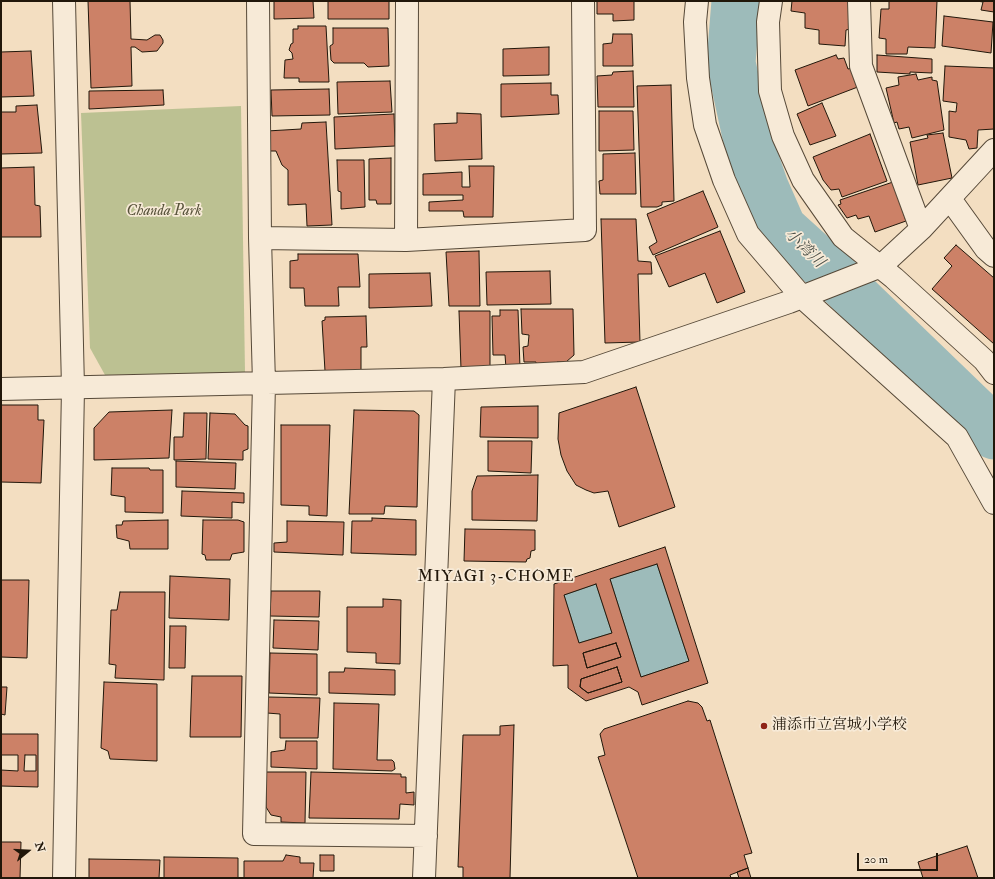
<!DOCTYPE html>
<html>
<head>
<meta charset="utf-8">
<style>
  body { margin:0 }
  #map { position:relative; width:995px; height:879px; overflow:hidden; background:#f3dec1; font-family:"IM FELL Double Pica",serif }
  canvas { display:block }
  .frame { position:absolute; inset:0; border:2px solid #21170a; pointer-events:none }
  .north { position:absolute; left:8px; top:831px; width:40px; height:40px; -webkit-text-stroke:3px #f7ead7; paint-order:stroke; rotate:72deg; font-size:11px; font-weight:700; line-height:16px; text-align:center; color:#21170a }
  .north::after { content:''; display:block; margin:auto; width:14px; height:18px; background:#21170a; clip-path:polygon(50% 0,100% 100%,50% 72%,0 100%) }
  .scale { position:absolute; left:857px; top:853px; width:81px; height:18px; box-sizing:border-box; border:2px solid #21170a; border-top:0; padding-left:5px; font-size:12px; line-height:14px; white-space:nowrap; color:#21170a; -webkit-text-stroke:3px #f7ead7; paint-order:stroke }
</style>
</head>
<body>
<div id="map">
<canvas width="995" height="879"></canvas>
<div class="frame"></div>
<div class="north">N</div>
<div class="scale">20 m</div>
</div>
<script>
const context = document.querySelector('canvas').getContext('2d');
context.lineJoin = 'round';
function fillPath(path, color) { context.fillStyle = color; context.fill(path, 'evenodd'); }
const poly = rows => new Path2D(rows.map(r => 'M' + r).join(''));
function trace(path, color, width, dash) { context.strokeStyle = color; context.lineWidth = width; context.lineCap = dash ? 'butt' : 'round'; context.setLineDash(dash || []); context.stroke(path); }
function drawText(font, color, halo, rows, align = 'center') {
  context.font = font + ' "IM FELL Double Pica","Noto Serif JP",serif'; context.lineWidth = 3.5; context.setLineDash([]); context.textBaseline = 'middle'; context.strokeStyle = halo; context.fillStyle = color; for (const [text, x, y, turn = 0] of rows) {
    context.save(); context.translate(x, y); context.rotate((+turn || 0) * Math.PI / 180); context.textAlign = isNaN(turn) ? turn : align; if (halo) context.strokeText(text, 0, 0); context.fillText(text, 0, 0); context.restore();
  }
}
fillPath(poly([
  [241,106,245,373,105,375,90,348,81,113]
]), '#bcc192');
const water = poly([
  [657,564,689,661,641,677,610,579,657,564],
  [596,584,612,633,579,643,564,595,596,584]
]);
fillPath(water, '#9dbbba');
trace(water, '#6b7974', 1);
trace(poly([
  [736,1,731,63,748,141,764,187,782,228,824,266,986,422,994,435]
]), '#9dbbba', 49);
const building = poly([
  [88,1,130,1,131,39,147,40,155,35,160,35,163,40,163,43,157,51,142,52,135,47,131,47,132,86,91,88,88,1],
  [274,1,313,1,314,18,274,19,274,1],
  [328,1,389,1,389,19,328,19,328,1],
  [597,1,634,1,634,20,613,21,613,14,597,14,597,1],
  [792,1,850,1,850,29,846,30,845,46,819,44,819,30,805,28,805,13,791,11,792,1],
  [889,1,937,1,935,48,908,47,907,54,886,54,886,39,879,38,881,9,889,9,889,1],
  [977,1,994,1,994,12,981,10,983,2,977,1],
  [944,16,993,22,991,53,942,46,944,16],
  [298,26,326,26,329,82,299,82,299,78,284,78,285,60,293,59,292,53,289,50,291,44,293,43,293,29,298,29,298,26],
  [333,28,388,28,389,66,368,67,364,63,334,63,331,60,330,46,333,44,333,28],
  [613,34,632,34,633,66,603,66,603,44,612,43,613,34],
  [549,47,549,75,503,76,503,49,549,47],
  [31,51,34,96,1,97,1,52,31,51],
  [836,55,838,59,844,58,848,69,857,67,863,85,808,106,795,70,836,55],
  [877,55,932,59,932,73,910,72,910,74,877,72,877,55],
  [945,66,994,68,994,129,978,130,977,148,969,149,966,140,949,137,949,111,956,112,957,103,943,101,945,66],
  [633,71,634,107,598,107,597,76,612,75,613,72,633,71],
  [916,74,918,80,932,77,932,80,937,81,944,130,912,138,909,127,899,129,897,122,894,123,886,88,899,85,898,77,916,74],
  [390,81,392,112,338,114,337,82,390,81],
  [551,83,551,95,558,95,559,114,501,117,501,84,551,83],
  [671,85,674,201,662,202,662,205,657,207,641,207,637,86,671,85],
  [329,89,330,115,272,116,271,90,329,89],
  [163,90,164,105,89,109,89,91,163,90],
  [822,103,836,136,810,145,797,114,822,103],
  [37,105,42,153,1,154,1,112,16,112,16,106,37,105],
  [599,111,633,111,634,150,599,151,599,111],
  [457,113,481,114,482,159,435,161,434,124,457,123,457,113],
  [394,114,395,146,335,149,334,117,394,114],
  [326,122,332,225,307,226,306,204,288,205,288,170,282,165,276,151,267,151,267,131,301,129,302,123,326,122],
  [943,133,952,178,918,185,910,142,928,138,927,135,943,133],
  [870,134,887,181,842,197,839,189,831,190,823,180,813,157,870,134],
  [635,153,636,194,600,194,599,181,603,180,603,154,635,153],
  [391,158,391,204,377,204,376,200,369,200,369,159,391,158],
  [337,160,364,160,365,207,341,209,341,192,338,191,337,160],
  [469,166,494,166,493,217,464,217,463,211,429,211,429,202,463,200,463,195,423,195,423,174,462,172,462,187,470,187,469,166],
  [34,167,35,205,40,206,41,237,1,237,1,168,34,167],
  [893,182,906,221,875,232,869,216,858,219,856,215,847,218,838,205,841,204,840,200,893,182],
  [703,191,718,227,653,255,649,247,657,242,647,214,703,191],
  [601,219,636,219,638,261,651,262,652,274,638,274,640,342,605,343,601,219],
  [720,231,745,292,717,303,705,273,669,287,655,256,720,231],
  [956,245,994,278,994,344,932,289,952,266,944,258,956,245],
  [479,251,480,306,449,306,446,252,479,251],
  [298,254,358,254,360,287,338,287,339,306,305,306,304,288,290,288,290,261,298,260,298,254],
  [550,271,551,304,487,305,486,272,550,271],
  [430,273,432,306,369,308,369,274,430,273],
  [521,309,573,309,574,355,566,362,557,362,557,365,536,366,536,362,524,362,523,347,528,346,529,335,522,334,521,309],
  [500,310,518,310,520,368,506,368,505,355,493,355,492,316,500,316,500,310],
  [459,311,490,311,490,368,461,369,459,311],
  [366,316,367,347,361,347,361,371,325,371,322,321,325,320,325,317,366,316],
  [636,387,675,507,619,527,608,491,594,493,586,490,576,485,567,471,561,455,558,439,559,413,636,387],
  [1,405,38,405,38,420,44,420,41,483,1,482,1,405],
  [538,406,538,438,480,437,481,407,538,406],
  [172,410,169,458,94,460,94,428,109,412,172,410],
  [354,410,414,411,419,415,417,507,385,506,384,514,349,514,354,410],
  [184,413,207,413,206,459,174,460,174,437,183,437,184,413],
  [210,413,235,414,245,425,248,426,248,449,243,451,243,460,208,459,210,413],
  [281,425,330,425,327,516,309,515,309,506,281,505,281,425],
  [488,441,532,441,531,473,488,471,488,441],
  [176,461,236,463,235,489,176,487,176,461],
  [112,468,149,468,150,470,163,470,163,513,125,512,125,497,111,495,112,468],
  [538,475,537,521,472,520,472,491,477,476,538,475],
  [182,491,244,493,244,503,232,502,232,518,181,516,182,491],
  [372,518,416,520,416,555,351,553,352,521,372,521,372,518],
  [168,520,168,549,130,549,129,541,117,538,116,525,122,525,123,521,168,520],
  [203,520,238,520,244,522,244,552,232,554,230,560,206,560,205,555,202,554,203,520],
  [287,521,344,522,343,555,274,552,274,543,287,542,287,521],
  [465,529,535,530,535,550,531,551,530,558,527,559,526,562,464,561,465,529],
  [665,547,708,683,642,705,638,692,629,687,586,701,568,688,568,665,553,666,554,584,665,547],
  [657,564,689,661,641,677,610,579,657,564],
  [596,584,612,633,579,643,564,595,596,584],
  [616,643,621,657,587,668,583,653,616,643],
  [617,667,622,682,588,693,580,687,581,679,617,667],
  [170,576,230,579,229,620,169,618,170,576],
  [1,580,29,580,27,658,1,657,1,580],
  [271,591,320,591,319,617,270,616,271,591],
  [120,592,165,592,164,680,115,678,116,665,109,664,111,610,117,610,120,592],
  [383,599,401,600,400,664,376,663,376,653,347,652,347,607,383,607,383,599],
  [274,620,319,621,318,650,273,648,274,620],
  [170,626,186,626,185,668,169,668,170,626],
  [616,643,621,657,587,668,583,653,616,643],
  [270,653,317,654,317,695,269,693,270,653],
  [617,667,622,682,588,693,580,687,581,679,617,667],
  [345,668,395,670,395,695,329,693,329,672,344,672,345,668],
  [192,676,242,676,241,737,190,737,192,676],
  [104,682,157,684,157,761,110,759,108,751,101,748,104,682],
  [1,687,7,687,5,715,1,714,1,687],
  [267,697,320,698,318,738,280,738,280,714,267,713,267,697],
  [688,701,698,703,702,707,707,721,710,720,752,853,744,855,748,868,730,875,731,878,638,878,598,757,605,755,600,734,604,729,688,701],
  [334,703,379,704,377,760,392,760,394,762,395,769,392,771,333,769,334,703],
  [514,725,510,878,463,878,463,867,458,867,463,735,500,735,500,726,514,725],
  [1,734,38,734,38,787,1,786,1,770,18,771,18,755,1,755,1,734],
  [25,755,36,755,36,771,24,771,25,755],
  [286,741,317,741,317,769,271,767,271,752,285,750,286,741],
  [266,772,306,772,305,823,281,822,281,817,271,815,266,807,266,772],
  [311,772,401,774,401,777,406,777,406,793,414,792,414,805,400,804,399,819,309,818,311,772],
  [1,842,21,842,20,878,1,878,1,842],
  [967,846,978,878,923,878,918,862,967,846],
  [286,855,300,857,300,863,314,863,313,878,244,878,244,861,283,861,286,855],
  [320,855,334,855,334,871,320,871,320,855],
  [164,857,238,858,238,878,164,878,164,857],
  [89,859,160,860,159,878,89,878,89,859],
  [748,868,751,878,739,878,737,872,748,868]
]);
fillPath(building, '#cc8167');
trace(building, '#21170a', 1);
const minor = poly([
  [258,1,260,238,264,383,254,834,426,836],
  [697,1,695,22,698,78,705,125,724,180,748,234,802,297,957,437,994,503],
  [771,1,768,22,770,91,783,136,803,180,843,237,894,278,984,360,994,373],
  [859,1,861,66,921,229],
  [950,199,986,249,994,256],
  [260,238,406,240,585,230,583,1],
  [406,240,407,1],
  [1,389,444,379,584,372,789,302,881,266,921,229,994,150],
  [424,878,444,379]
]);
const tertiary = poly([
  [64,1,73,388,64,878]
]);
trace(minor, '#564938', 24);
trace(tertiary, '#564938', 24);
trace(minor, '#f7ead7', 22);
trace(tertiary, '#f7ead7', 22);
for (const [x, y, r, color] of [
  [764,726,4,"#8f2418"]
]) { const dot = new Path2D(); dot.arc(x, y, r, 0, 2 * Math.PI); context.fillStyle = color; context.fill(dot); trace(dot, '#f7ead7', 1.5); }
drawText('italic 15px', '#57523a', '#f7ead7', [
  ["Chanda Park",164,212]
]);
drawText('15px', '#21170a', '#f7ead7', [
  ["浦添市立宮城小学校",772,726]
], 'left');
drawText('italic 16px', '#4c5048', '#f7ead7', [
  ["小湾川",804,249,44]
]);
context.letterSpacing = '1px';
drawText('16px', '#21170a', '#f7ead7', [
  ["MIYAGI 3-CHOME",496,578]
]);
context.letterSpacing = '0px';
</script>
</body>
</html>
